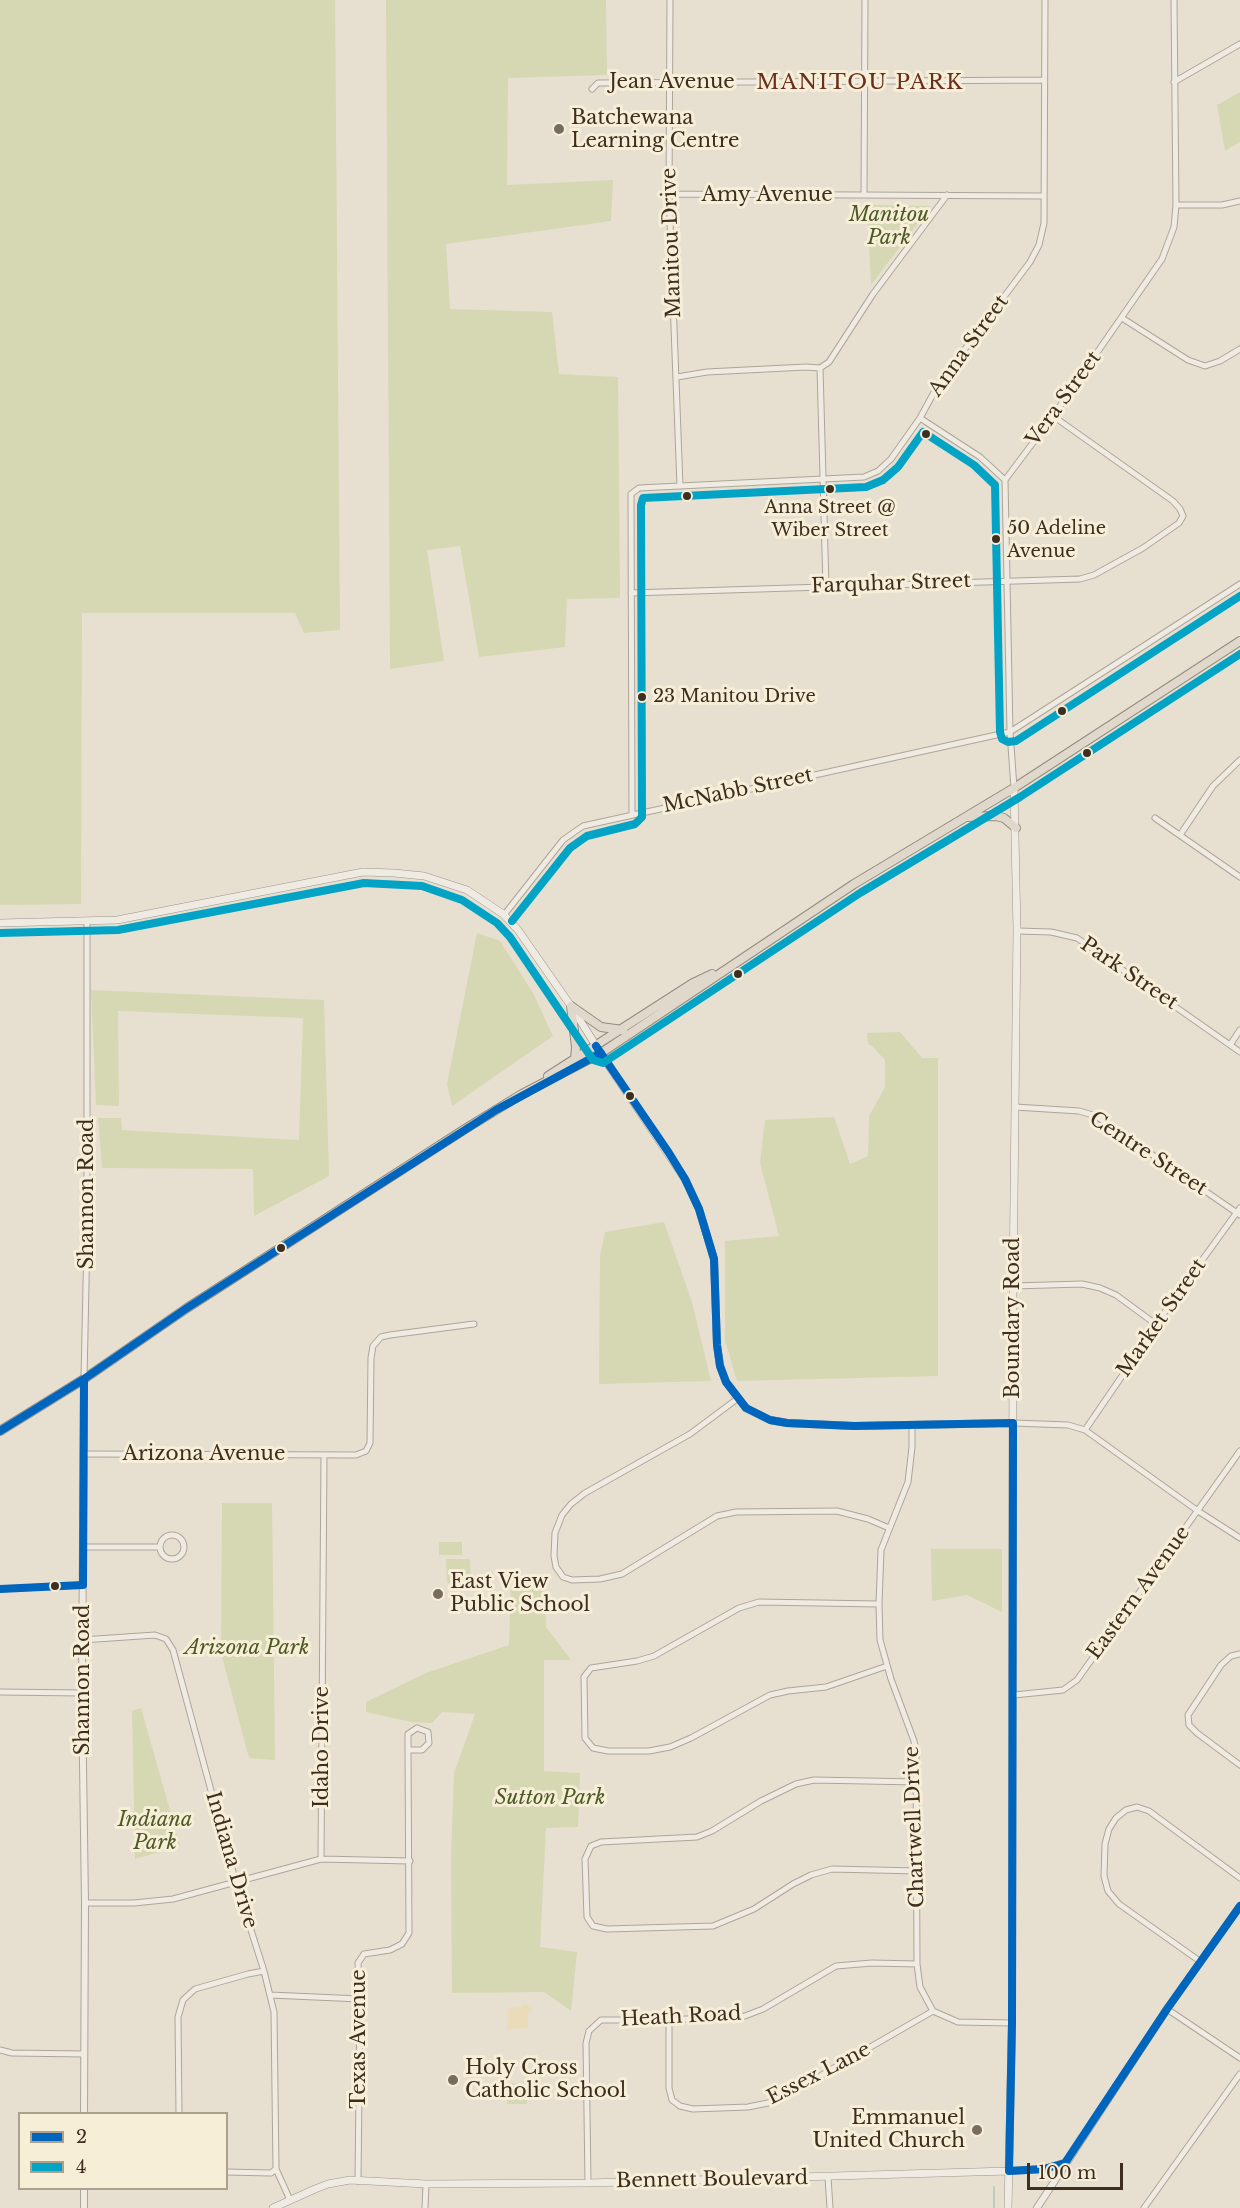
<!DOCTYPE html>
<html>
<head>
<meta charset="utf-8">
<style>
  body { margin:0 }
  #map { position:relative; width:1240px; height:2208px; overflow:hidden; background:#e7e0d1; font-family:"Libre Baskerville",serif }
  canvas { display:block }
  .legend { position:absolute; left:18px; top:2112px; width:210px; height:78px; box-sizing:border-box; background:#f7eed8; border:2px solid #ada18e; margin:0; padding:8px 10px; list-style:none; font-size:18px; color:#3d2e20 }
  .legend li { display:flex; align-items:center; gap:12px; height:30px }
  .legend b { width:30px; border:2px solid #ada18e }
  .scale { position:absolute; left:1027px; top:2163px; width:96px; height:27px; box-sizing:border-box; border:3px solid #3d2e20; border-top:0; padding-left:8px; font-size:18px; line-height:21px; white-space:nowrap; color:#3d2e20; -webkit-text-stroke:4px #f7eed8; paint-order:stroke }
</style>
</head>
<body>
<div id="map">
<canvas width="1240" height="2208"></canvas>
<ul class="legend">
<li><b style="height:8px;background:#0065bd"></b>2</li>
<li><b style="height:8px;background:#03a3c5"></b>4</li>
</ul>
<div class="scale">100 m</div>
</div>
<script>
const context = document.querySelector('canvas').getContext('2d');
context.lineJoin = 'round';
function fillPath(path, color) { context.fillStyle = color; context.fill(path, 'evenodd'); }
const poly = rows => new Path2D(rows.map(r => 'M' + r).join(''));
function trace(path, color, width, dash) { context.strokeStyle = color; context.lineWidth = width; context.lineCap = dash ? 'butt' : 'round'; context.setLineDash(dash || []); context.stroke(path); }
function drawText(font, color, halo, rows, align = 'center') {
  context.font = font + ' "Libre Baskerville",serif'; context.lineWidth = 6; context.setLineDash([]); context.textBaseline = 'middle'; context.strokeStyle = halo; context.fillStyle = color; for (const [text, x, y, turn = 0] of rows) {
    context.save(); context.translate(x, y); context.rotate((+turn || 0) * Math.PI / 180); context.textAlign = isNaN(turn) ? turn : align; if (halo) context.strokeText(text, 0, 0); context.fillText(text, 0, 0); context.restore();
  }
}
fillPath(poly([
  [0,0,335,0,340,630,304,633,295,613,82,613,81,904,0,905],
  [386,0,606,0,607,75,508,78,507,185,613,180,611,221,446,244,450,309,552,312,559,374,618,377,620,598,567,599,565,647,479,657,460,546,427,550,444,661,390,669],
  [1240,92,1240,142,1225,151,1217,105],
  [867,205,931,206,871,285],
  [477,933,500,941,533,993,553,1036,452,1106,447,1084],
  [91,990,324,1000,329,1176,254,1216,253,1169,102,1168,98,1118,121,1118,122,1130,299,1140,303,1018,118,1011,119,1106,96,1105],
  [900,1032,922,1058,938,1058,938,1376,737,1381,725,1340,725,1241,779,1236,760,1163,765,1120,834,1117,850,1164,868,1156,869,1116,885,1087,885,1060,872,1046,868,1044,867,1033],
  [664,1222,692,1302,711,1381,599,1384,600,1256,605,1232],
  [222,1503,272,1503,275,1760,249,1758,221,1653],
  [439,1542,462,1542,462,1555,439,1555],
  [931,1549,1002,1549,1002,1612,967,1595,932,1601],
  [446,1559,470,1559,471,1583,447,1583],
  [511,1586,545,1586,546,1627,571,1660,544,1660,544,1771,580,1773,578,1827,546,1828,540,1947,577,1952,571,2011,544,1992,452,1993,451,1857,454,1773,475,1714,442,1712,432,1723,411,1722,366,1712,366,1702,426,1673,509,1645],
  [141,1708,180,1846,135,1859,132,1711],
  [525,2079,531,2085,527,2089,527,2104,507,2104,507,2083,522,2083]
]), '#d6d7b3');
fillPath(poly([
  [525,2003,533,2010,528,2013,528,2028,507,2029,507,2008,522,2007]
]), '#eadcb9');
trace(poly([
  [994,2208,994,2187]
]), '#bcccc2', 2);
const minor = poly([
  [670,0,669,194,680,486],
  [1174,82,1240,44],
  [592,89,598,83,1044,80],
  [669,194,1044,196],
  [864,195,865,0],
  [1176,205,1222,205,1240,201],
  [1122,318,1188,360,1205,366,1220,361,1240,349],
  [820,368,826,587],
  [677,377,707,372,806,367,820,368,829,362,873,294,947,195],
  [920,418,980,457,1005,480,1010,732,1014,788],
  [1005,480,1053,416,1162,259,1174,227,1176,205,1174,0],
  [631,593,1080,579,1094,575,1143,548,1179,523,1183,516,1180,509,1173,501,1053,416],
  [632,814,631,494,639,488,864,477,878,471,891,459,920,418,938,385,1030,262,1039,245,1044,223,1045,0],
  [1155,818,1240,877],
  [1180,835,1213,786,1240,760],
  [504,915,563,840,583,826,1010,732,1240,584],
  [1017,931,1051,932,1077,938,1240,1052],
  [1230,1045,1240,1030],
  [1015,1107,1079,1111,1096,1116,1240,1215],
  [1013,1286,1082,1284,1100,1288,1116,1295,1157,1325],
  [84,1379,87,1237,87,922],
  [737,1399,690,1434,585,1493,571,1504,562,1515,555,1533,554,1556,556,1567,563,1577,572,1580,600,1579,622,1574,717,1516,736,1512,837,1511,868,1519,889,1528],
  [1013,1423,1068,1425,1085,1430,1198,1511,1240,1538],
  [912,1425,912,1447,908,1482,881,1550,879,1604,880,1640,891,1679,914,1741,916,1753,917,1964,920,1987,933,2011,958,2022,1012,2023],
  [1085,1430,1157,1325,1183,1282,1203,1259,1240,1208],
  [84,1454,356,1455,366,1451,370,1443,371,1358,373,1346,381,1337,390,1335,474,1324],
  '160 1547a12 12 0 1 1 24 0a12 12 0 1 1-24 0Z',
  [83,1547,160,1547],
  [0,1589,83,1585],
  [879,1604,759,1602,739,1608,654,1656,637,1661,591,1668,584,1677,585,1738,593,1748,608,1751,649,1751,670,1747,691,1738,770,1695,788,1691,826,1687,887,1666],
  [82,1640,155,1635,166,1639,173,1650,236,1883,264,1971,274,2012,276,2169,290,2200],
  [1240,1654,1231,1656,1221,1665,1188,1715,1189,1725,1197,1733,1240,1765],
  [0,1692,82,1693],
  [1014,1695,1063,1690,1077,1680,1240,1451],
  [417,1728,428,1732,429,1743,422,1750,408,1750,408,1734,417,1728],
  [917,1782,814,1780,796,1784,761,1801,712,1831,697,1837,601,1842,591,1846,585,1859,587,1917,593,1926,607,1929,713,1926,754,1909,793,1884,811,1875,832,1869,918,1871],
  [321,1859,324,1455],
  [85,1903,134,1903,173,1899,321,1859,410,1861],
  [1201,1962,1119,1904,1108,1891,1104,1876,1105,1844,1109,1829,1116,1818,1126,1810,1137,1807,1149,1811,1240,1878],
  [270,1995,360,1999],
  [1167,2009,1240,2058],
  [667,2020,669,2025,669,2088,672,2100,680,2106,693,2109,748,2107,768,2103,787,2095,933,2011],
  [0,2050,12,2053,84,2054],
  [179,2114,178,2017,183,2000,195,1989,248,1974,264,1971],
  [226,2172,271,2173,276,2169],
  [828,2177,830,2208],
  [358,2181,360,1999,358,1963,364,1954,390,1950,402,1944,409,1933,408,1750],
  [588,2183,586,2043,589,2031,601,2020,667,2020,745,2016,763,2009,836,1966,872,1963,917,1964],
  [425,2208,426,2184],
  [1144,2208,1240,2074]
]);
const tertiary = poly([
  [84,2114,85,1903,82,1693,84,1379],
  [1009,2171,1044,2169,1064,2163],
  [84,2208,84,2188],
  [1037,2208,1167,2009,1240,1906]
]);
const secondary = poly([
  [0,923,117,920,363,872,394,873,424,876,467,890,503,914,518,930,571,1006,605,1060,685,1179,699,1209,714,1259,717,1345,720,1366,726,1382,746,1408,770,1420,787,1423,854,1426,1013,1423],
  [273,2208,315,2189,328,2184,350,2180,426,2184,588,2183,1009,2171],
  [1008,2208,1012,2023,1013,1286,1017,931,1014,788]
]);
const trunk = poly([
  [966,817,996,816,1004,818,1016,828],
  [571,1006,601,1027,623,1030],
  [571,1006,576,1047,575,1059],
  [548,1076,693,983,712,974],
  [0,1431,84,1379,187,1308,465,1129,522,1094,601,1053,854,884,1014,788,1240,641]
]);
trace(minor, '#ada599', 7);
trace(tertiary, '#ada599', 8);
trace(secondary, '#9c958a', 8);
trace(trunk, '#928b80', 10);
trace(minor, '#efebe3', 5);
trace(tertiary, '#efebe3', 6);
trace(secondary, '#efebe3', 7);
trace(trunk, '#e0d9cb', 8);
trace(poly([
  [596,1046,669,1153,685,1179,699,1209,714,1259,717,1345,720,1366,726,1382,746,1408,770,1420,787,1423,854,1426,1013,1423],
  [0,1431,84,1379,187,1308,496,1110,601,1053],
  [0,1589,83,1585,84,1379],
  [1065,2163,1167,2009,1240,1906],
  [1009,2171,1012,2023,1013,1423],
  [1009,2171,1044,2169,1065,2163]
]), '#0065bd', 8);
trace(poly([
  [512,921,570,848,587,836,635,824,642,817,641,505,643,498,866,487,883,480,898,467,923,432,974,465,995,485,1000,732,1002,739,1008,742,1016,741,1240,596],
  [0,933,118,930,364,883,422,886,462,900,497,923,510,937,593,1060,603,1063,860,893,1020,797,1240,654]
]), '#03a3c5', 8);
for (const [x, y, r, color] of [
  [559,129,6,"#786c5e"],
  [926,434,5,"#3d2e20"],
  [830,489,5,"#3d2e20"],
  [687,496,5,"#3d2e20"],
  [996,539,5,"#3d2e20"],
  [642,697,5,"#3d2e20"],
  [1062,711,5,"#3d2e20"],
  [1087,753,5,"#3d2e20"],
  [738,974,5,"#3d2e20"],
  [630,1096,5,"#3d2e20"],
  [281,1248,5,"#3d2e20"],
  [55,1586,5,"#3d2e20"],
  [438,1594,6,"#786c5e"],
  [453,2080,6,"#786c5e"],
  [977,2130,6,"#786c5e"]
]) { const dot = new Path2D(); dot.arc(x, y, r, 0, 2 * Math.PI); context.fillStyle = color; context.fill(dot); trace(dot, '#f7eed8', 2); }
drawText('18px', '#3d2e20', '#f7eed8', [
  ["Anna Street @",830,508,"center"],
  ["Wiber Street",830,531,"center"],
  ["50 Adeline",1007,529],
  ["Avenue",1007,552],
  ["23 Manitou Drive",653,697]
], 'left');
drawText('20px', '#3d2e20', '#f7eed8', [
  ["Jean Avenue",672,82],
  ["Amy Avenue",767,195],
  ["Manitou Drive",672,243,-92],
  ["Anna Street",969,346,-54],
  ["Vera Street",1064,399,-54],
  ["Farquhar Street",891,584,-2],
  ["McNabb Street",738,791,-12],
  ["Park Street",1129,974,34],
  ["Centre Street",1148,1154,33],
  ["Shannon Road",87,1194,-90],
  ["Boundary Road",1013,1318,-90],
  ["Market Street",1162,1318,-55],
  ["Arizona Avenue",204,1454],
  ["Eastern Avenue",1139,1593,-54],
  ["Shannon Road",83,1680,-90],
  ["Idaho Drive",322,1747,-90],
  ["Chartwell Drive",915,1827,-92],
  ["Indiana Drive",231,1860,74],
  ["Heath Road",681,2017,-3],
  ["Texas Avenue",359,2039,-90],
  ["Essex Lane",819,2074,-27],
  ["Bennett Boulevard",712,2180,-1]
]);
drawText('20px', '#3d2e20', '#f7eed8', [
  ["Batchewana",571,118],
  ["Learning Centre",571,141],
  ["East View",450,1582],
  ["Public School",450,1605],
  ["Holy Cross",465,2068],
  ["Catholic School",465,2091],
  ["Emmanuel",965,2118,"right"],
  ["United Church",965,2141,"right"]
], 'left');
drawText('italic 20px', '#4d5a26', '#f7eed8', [
  ["Manitou",889,215],
  ["Park",889,238],
  ["Arizona Park",247,1648],
  ["Sutton Park",550,1798],
  ["Indiana",155,1820],
  ["Park",155,1843]
]);
context.letterSpacing = '1.5px';
drawText('21px', '#6b2e1e', '#f7eed8', [
  ["MANITOU PARK",860,83]
]);
context.letterSpacing = '0px';
</script>
</body>
</html>
